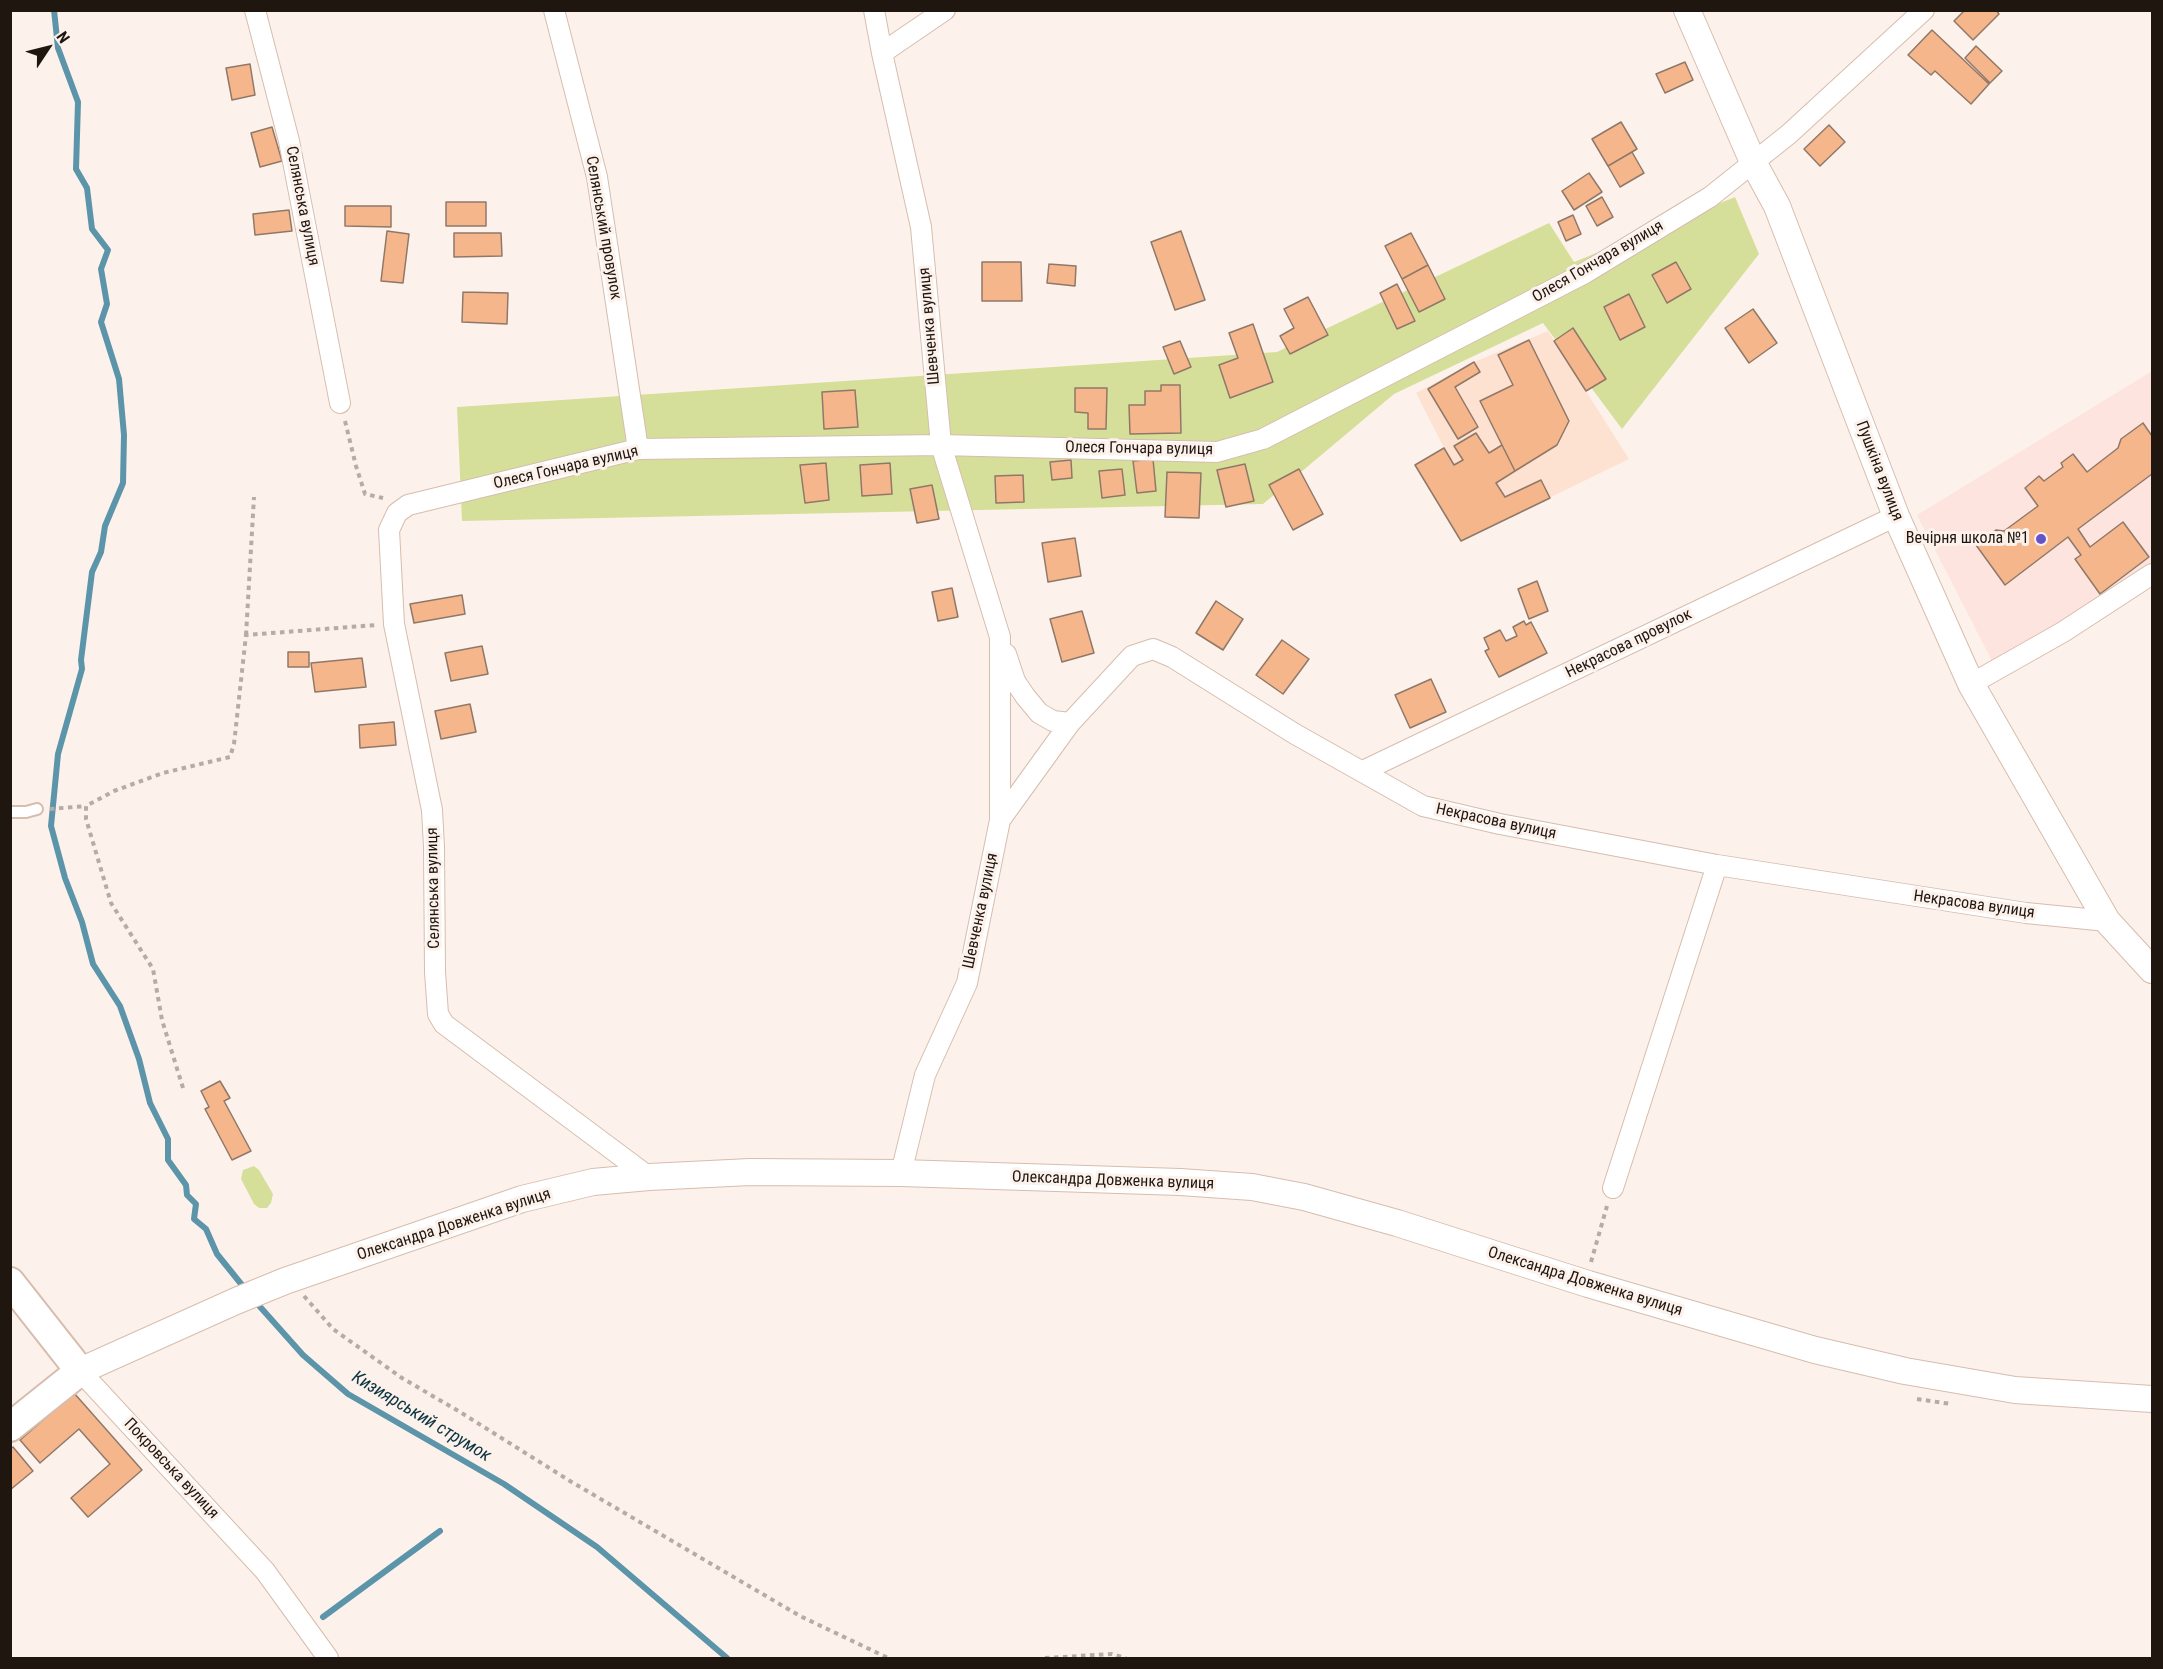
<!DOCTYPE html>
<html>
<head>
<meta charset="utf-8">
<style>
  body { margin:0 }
  #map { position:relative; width:2163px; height:1669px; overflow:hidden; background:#fdf2eb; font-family:"Roboto Condensed",sans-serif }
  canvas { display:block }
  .frame { position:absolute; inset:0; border:12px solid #1f1610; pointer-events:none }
  .north { position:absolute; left:18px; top:18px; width:60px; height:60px; -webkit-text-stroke:4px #fdf2eb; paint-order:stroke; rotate:55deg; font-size:16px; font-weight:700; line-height:24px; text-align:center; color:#1f1610 }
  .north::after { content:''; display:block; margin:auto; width:21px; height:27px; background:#1f1610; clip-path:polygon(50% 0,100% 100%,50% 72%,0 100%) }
</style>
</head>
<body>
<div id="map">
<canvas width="2163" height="1669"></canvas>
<div class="frame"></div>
<div class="north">N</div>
</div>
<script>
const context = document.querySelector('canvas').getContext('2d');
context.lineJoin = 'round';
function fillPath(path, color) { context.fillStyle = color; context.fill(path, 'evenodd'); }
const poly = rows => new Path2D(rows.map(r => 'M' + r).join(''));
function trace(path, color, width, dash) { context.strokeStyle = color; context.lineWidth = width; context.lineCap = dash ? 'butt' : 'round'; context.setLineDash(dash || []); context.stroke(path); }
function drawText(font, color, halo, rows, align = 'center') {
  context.font = font + ' "Roboto Condensed",sans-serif'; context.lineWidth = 6; context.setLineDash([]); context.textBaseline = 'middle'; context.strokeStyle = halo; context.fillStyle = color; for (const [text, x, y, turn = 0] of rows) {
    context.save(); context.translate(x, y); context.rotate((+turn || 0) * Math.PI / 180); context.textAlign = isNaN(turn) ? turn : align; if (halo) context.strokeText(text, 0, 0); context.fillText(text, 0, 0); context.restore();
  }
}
fillPath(poly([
  [1548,331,1629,459,1461,541,1415,465,1444,448,1416,393,1474,362]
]), '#fde2d1');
fillPath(poly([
  [2152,371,2152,564,1993,663,1917,515]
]), '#fee4df');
fillPath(poly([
  [1735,197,1759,254,1622,429,1543,323,1394,394,1263,504,462,521,457,407,1277,352,1549,223,1574,262],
  [254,1166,259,1170,273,1194,271,1203,267,1208,259,1208,254,1204,241,1179,243,1170]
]), '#d6df9a');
trace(poly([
  [54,10,58,48,78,102,76,169,87,188,92,229,108,250,101,269,107,304,101,322,119,379,124,435,123,483,105,526,101,552,92,572,81,660,82,669,58,754,51,826,65,878,82,922,93,964,120,1006,139,1059,150,1103,168,1139,168,1160,186,1185,187,1195,196,1204,194,1219,206,1229,217,1254,246,1290],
  [254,1300,303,1355,348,1394,504,1484,597,1547,727,1658],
  [323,1617,440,1531]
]), '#5c95a9', 6);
const building = poly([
  [1965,10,1996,10,1999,14,1973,40,1954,21,1965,10],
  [1932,30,1989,84,1971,104,1935,71,1931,75,1908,55,1932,30],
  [1976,46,2002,71,1990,83,1965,58,1976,46],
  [1685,62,1693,80,1665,93,1656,74,1685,62],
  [250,64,255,95,232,100,226,68,250,64],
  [1621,122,1637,149,1608,166,1592,139,1621,122],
  [1829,125,1845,142,1820,166,1804,149,1829,125],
  [272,127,282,161,260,167,251,133,272,127],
  [1632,152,1644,173,1620,187,1608,166,1632,152],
  [1589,173,1602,192,1574,210,1562,191,1589,173],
  [1602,197,1613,217,1597,226,1586,206,1602,197],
  [446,202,486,202,486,226,446,226,446,202],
  [345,206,391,206,391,227,345,226,345,206],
  [289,210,292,231,255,235,253,214,289,210],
  [1573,215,1581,234,1566,241,1558,222,1573,215],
  [387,231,409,234,403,283,381,281,387,231],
  [1181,231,1205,300,1175,310,1151,242,1181,231],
  [454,233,501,233,502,256,454,257,454,233],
  [1411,233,1428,265,1402,279,1385,246,1411,233],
  [982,262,1021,262,1022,301,982,301,982,262],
  [1676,262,1691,289,1667,303,1652,275,1676,262],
  [1049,264,1076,266,1075,286,1047,283,1049,264],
  [1428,265,1445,299,1419,312,1402,279,1428,265],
  [1397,284,1415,321,1397,329,1380,293,1397,284],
  [463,292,508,293,507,324,462,322,463,292],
  [1629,294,1645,327,1620,340,1604,307,1629,294],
  [1308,297,1328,335,1290,354,1280,336,1294,328,1284,309,1308,297],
  [1753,309,1777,343,1749,363,1725,328,1753,309],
  [1253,324,1273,382,1230,398,1219,365,1238,358,1229,333,1253,324],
  [1573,328,1606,379,1586,391,1554,341,1573,328],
  [1529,340,1569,421,1557,445,1515,471,1480,401,1513,385,1498,355,1529,340],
  [1180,341,1191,367,1174,374,1163,347,1180,341],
  [1474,362,1480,372,1455,387,1478,427,1458,439,1428,389,1474,362],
  [1161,385,1180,385,1181,433,1130,434,1129,405,1145,405,1145,391,1161,391,1161,385],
  [1075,388,1107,388,1106,429,1088,429,1088,413,1075,412,1075,388],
  [855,390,858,427,824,429,822,392,855,390],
  [2143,423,2152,436,2152,474,2078,529,2090,547,2123,522,2149,557,2100,594,2075,559,2081,555,2068,537,2005,585,1976,545,1996,530,2004,531,2038,506,2025,488,2039,476,2044,481,2063,467,2061,463,2073,454,2087,472,2118,448,2121,439,2143,423],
  [1476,433,1489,453,1502,445,1515,471,1496,483,1505,497,1541,480,1550,498,1461,541,1415,465,1444,448,1454,465,1463,460,1454,446,1476,433],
  [1153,459,1156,491,1137,493,1133,461,1153,459],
  [1071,460,1072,478,1052,480,1050,462,1071,460],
  [826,463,829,500,805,503,800,465,826,463],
  [890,463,892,494,862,496,860,465,890,463],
  [1245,464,1254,501,1226,507,1217,470,1245,464],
  [1122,469,1125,495,1102,498,1099,471,1122,469],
  [1299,469,1323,514,1293,530,1269,485,1299,469],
  [1167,472,1201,473,1199,518,1165,517,1167,472],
  [1023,475,1024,502,996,503,995,476,1023,475],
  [932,485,939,519,917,523,910,489,932,485],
  [1075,538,1081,576,1048,582,1042,543,1075,538],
  [1537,581,1548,611,1529,619,1518,589,1537,581],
  [952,588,958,617,938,621,932,592,952,588],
  [462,595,465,614,414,623,410,604,462,595],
  [1216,601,1243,619,1223,650,1196,633,1216,601],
  [1082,611,1094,653,1062,662,1050,619,1082,611],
  [1524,621,1526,625,1531,622,1547,653,1499,677,1485,651,1489,649,1484,638,1500,630,1506,641,1517,636,1513,627,1524,621],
  [1282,640,1309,659,1283,694,1256,675,1282,640],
  [482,646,488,674,451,681,445,653,482,646],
  [288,652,309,652,309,667,288,667,288,652],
  [362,658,366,687,315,692,311,663,362,658],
  [1431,679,1446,712,1410,728,1395,695,1431,679],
  [470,704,476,732,441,739,435,711,470,704],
  [394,722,396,745,360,748,359,725,394,722],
  [220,1081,230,1098,224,1101,251,1151,232,1160,205,1109,209,1107,201,1091,220,1081],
  [74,1393,142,1470,88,1517,71,1498,110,1464,79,1429,40,1463,20,1440,74,1393],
  [13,1447,33,1471,10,1490,10,1449,13,1447]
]);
fillPath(building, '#f5b68b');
trace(building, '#907869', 1.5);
const service = poly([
  [10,812,26,812,37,809]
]);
const minor = poly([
  [255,10,289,141,340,403],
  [554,10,597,177,638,449],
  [874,10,882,53,921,227,941,445,1000,637,1000,820,967,983,925,1075,901,1173],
  [882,53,945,10],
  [1006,654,1015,681,1025,696,1039,713,1053,721,1070,723],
  [1971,684,2063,632,2152,574],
  [1363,771,1896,516],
  [1000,820,1070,723,1132,656,1153,649,1172,657,1295,734,1423,806,1500,824,1717,865,2026,913,2107,921],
  [649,1177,444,1024,438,1014,435,972,434,847,432,810,394,624,389,530,397,513,408,505,638,449,941,445,1217,452,1263,439,1585,273,1710,197,1789,134,1924,10],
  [1613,1188,1717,865],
  [80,1371,265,1571,328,1658]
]);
const tertiary = poly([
  [1687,10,1753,162,1777,206,1896,516,1971,684,2107,921,2152,970],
  [80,1371,236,1301,285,1281,522,1199,593,1182,649,1177,750,1172,901,1173,1180,1182,1252,1187,1304,1197,1397,1223,1588,1284,1815,1350,1905,1371,2015,1390,2152,1399]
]);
const secondary = poly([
  [10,1282,80,1371,10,1427]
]);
trace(service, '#d7bdad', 14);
trace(minor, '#d7bdad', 22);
trace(tertiary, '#d7bdad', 28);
trace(secondary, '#d7bdad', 32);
trace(poly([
  [345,421,356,466,365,494,383,498],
  [246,635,254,497],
  [50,809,86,806],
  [183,1088,162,1020,153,969,111,903,86,819,86,806,114,791,163,773,230,757,234,744,246,635,376,625],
  [1591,1262,1607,1206],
  [304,1296,333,1329,402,1378,460,1412,570,1481,800,1616,888,1658],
  [1917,1399,1951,1404],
  [1045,1658,1112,1654,1126,1658]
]), '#b6aca5', 4, [4.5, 4.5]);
trace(service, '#fff', 10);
trace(minor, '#fff', 20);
trace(tertiary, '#fff', 26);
trace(secondary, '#fff', 28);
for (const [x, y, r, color] of [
  [2041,539,6,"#6553cc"]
]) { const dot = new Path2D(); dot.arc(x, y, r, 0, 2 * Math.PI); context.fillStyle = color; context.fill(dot); trace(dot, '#fdf2eb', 2); }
drawText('16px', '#1f1610', '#fdf2eb', [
  ["Селянська вулиця",302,206,79],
  ["Селянський провулок",603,228,80],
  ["Олеся Гончара вулиця",1598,262,-30],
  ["Шевченка вулиця",930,326,-95],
  ["Олеся Гончара вулиця",1139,449,1],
  ["Олеся Гончара вулиця",566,468,-13],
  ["Пушкіна вулиця",1879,471,69],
  ["Некрасова провулок",1629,644,-26],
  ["Некрасова вулиця",1496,822,12],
  ["Селянська вулиця",434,888,-91],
  ["Некрасова вулиця",1974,905,8],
  ["Шевченка вулиця",981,911,-78],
  ["Олександра Довженка вулиця",1113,1181,2],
  ["Олександра Довженка вулиця",454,1225,-18],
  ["Олександра Довженка вулиця",1585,1282,17],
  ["Покровська вулиця",171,1469,47]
]);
drawText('16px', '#1f1610', '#fdf2eb', [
  ["Вечірня школа №1",2029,539]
], 'right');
drawText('italic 18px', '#0b3441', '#fdf2eb', [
  ["Кизиярський струмок",421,1417,31]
]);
</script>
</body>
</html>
